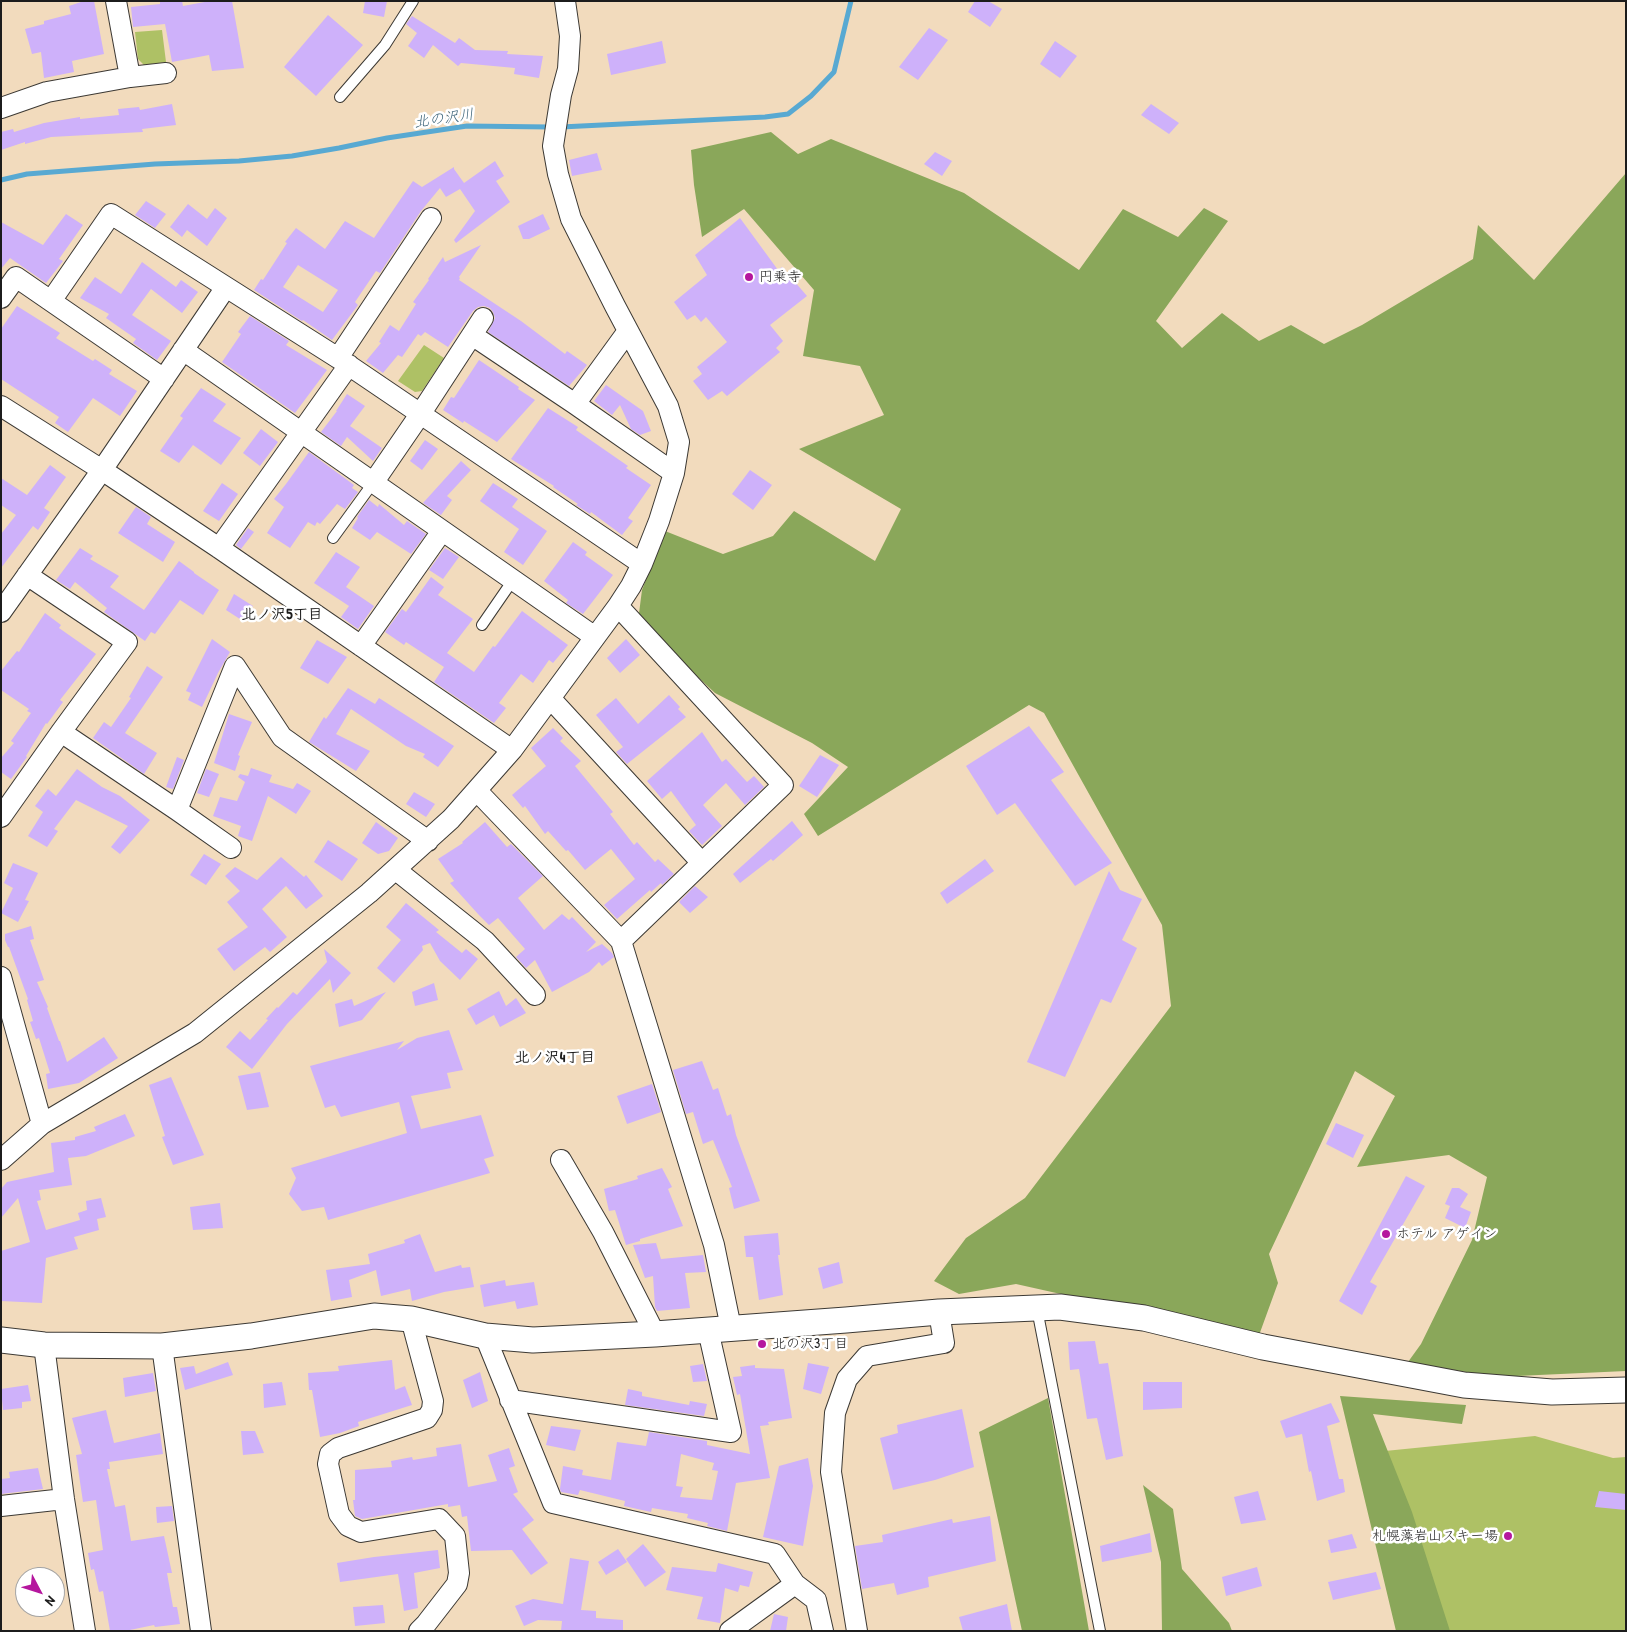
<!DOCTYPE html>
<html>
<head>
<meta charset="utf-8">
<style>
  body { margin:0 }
  #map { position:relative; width:1627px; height:1632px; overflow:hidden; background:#f2dbbd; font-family:"Patrick Hand",sans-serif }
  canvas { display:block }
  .frame { position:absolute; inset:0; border:2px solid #1c1c1c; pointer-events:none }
  .north { position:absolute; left:15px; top:1567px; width:50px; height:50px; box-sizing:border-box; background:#fff; border:1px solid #a4a4a4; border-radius:50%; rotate:130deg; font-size:14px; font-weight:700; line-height:20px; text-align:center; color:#1c1c1c }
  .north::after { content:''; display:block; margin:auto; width:18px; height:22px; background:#b5179e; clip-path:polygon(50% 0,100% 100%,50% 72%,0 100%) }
</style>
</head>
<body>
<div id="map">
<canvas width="1627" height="1632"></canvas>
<div class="frame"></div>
<div class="north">N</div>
</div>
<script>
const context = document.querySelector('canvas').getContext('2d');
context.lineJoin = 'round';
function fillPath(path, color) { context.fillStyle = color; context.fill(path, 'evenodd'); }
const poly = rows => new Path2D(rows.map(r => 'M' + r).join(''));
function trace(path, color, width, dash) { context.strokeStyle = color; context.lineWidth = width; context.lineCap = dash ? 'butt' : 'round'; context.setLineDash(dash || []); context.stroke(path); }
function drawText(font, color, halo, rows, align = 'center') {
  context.font = font + ' "Patrick Hand","Klee One",sans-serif'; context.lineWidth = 5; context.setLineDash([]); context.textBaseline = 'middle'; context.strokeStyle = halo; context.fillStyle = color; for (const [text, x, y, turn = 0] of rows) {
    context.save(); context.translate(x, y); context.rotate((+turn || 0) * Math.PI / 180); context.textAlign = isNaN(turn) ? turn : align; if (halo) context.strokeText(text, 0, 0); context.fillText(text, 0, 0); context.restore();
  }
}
fillPath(poly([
  [162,30,166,62,144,65,138,59,135,32],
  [424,345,444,358,422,391,415,392,398,381],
  [1535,1436,1613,1458,1626,1457,1626,1631,1412,1631,1375,1452]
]), '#aec165');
fillPath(poly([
  [771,132,798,154,831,139,964,193,1079,270,1123,209,1178,237,1204,208,1228,221,1156,321,1182,348,1222,313,1259,341,1291,325,1324,344,1362,325,1473,259,1478,225,1534,280,1626,173,1626,1371,1495,1377,1408,1362,1421,1344,1472,1240,1487,1177,1449,1155,1357,1167,1395,1096,1355,1071,1269,1254,1278,1283,1258,1338,1016,1284,959,1294,934,1281,966,1238,1025,1198,1171,1006,1162,925,1044,713,1029,705,818,836,804,814,848,767,812,743,715,693,638,621,642,590,665,531,723,554,773,536,794,511,875,561,901,509,799,449,884,415,860,366,803,356,814,290,744,209,702,237,694,185,691,150],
  [1340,1396,1466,1405,1462,1424,1373,1414,1412,1512,1450,1631,1396,1631],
  [1048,1398,1089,1631,1022,1631,979,1432],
  [1143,1485,1173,1509,1182,1569,1229,1623,1232,1631,1162,1631,1161,1562]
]), '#8aa75a');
trace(poly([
  [561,127,765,117,788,114,811,96,834,72,851,1],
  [1,180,27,174,155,164,239,161,292,156,339,148,387,138,467,126,550,127]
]), '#58a9d2', 5);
fillPath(poly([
  [84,1,94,1,104,54,72,61,74,72,44,78,41,52,32,54,25,29,44,24,44,21,71,14,69,6],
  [160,1,182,1,183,6,210,1,232,1,244,68,212,71,209,55,172,62,165,24,133,27,131,7,160,4],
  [365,1,387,1,384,17,363,13],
  [975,1,988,1,1002,9,990,27,968,12],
  [328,15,363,45,316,96,284,67],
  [412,16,455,43,459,38,475,50,508,51,507,54,543,56,539,78,514,74,515,68,461,63,458,66,433,45,424,58,408,46,417,33,406,24],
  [929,28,948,40,918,80,899,67],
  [662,41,666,63,611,75,607,54],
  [1055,41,1077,56,1060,78,1040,64],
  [172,104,176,125,142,129,143,132,51,137,25,144,25,142,1,150,1,132,13,129,14,132,44,123,80,117,80,119,119,115,118,109,139,107,140,110],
  [1151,104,1179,123,1169,134,1141,115],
  [935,152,952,161,942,176,924,164],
  [597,153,602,170,572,176,569,160],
  [495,161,504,176,496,181,510,202,456,243,454,240,475,211,460,189,446,197,440,188,421,211,380,273,376,271,355,302,358,305,332,340,303,320,302,321,254,290,261,279,263,280,287,243,285,242,296,228,325,249,345,221,374,238,413,181,422,187,454,167,454,169,464,183],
  [298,265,338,290,323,312,283,287],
  [146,201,166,214,155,228,135,215],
  [188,204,207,219,215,208,227,218,207,246,187,230,182,237,170,227],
  [66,214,83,225,59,259,63,261,46,283,10,258,1,269,1,222,43,245],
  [543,214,550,229,529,239,523,239,518,226],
  [740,218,778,270,782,267,807,296,770,325,783,341,776,348,780,352,727,396,722,391,708,400,693,381,702,374,697,367,727,342,706,317,701,322,695,315,687,320,674,302,707,275,695,255],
  [481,245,459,277,460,278,459,280,521,321,565,354,567,351,587,365,569,386,488,332,495,318,493,312,490,308,484,306,478,307,473,311,448,347,425,332,421,336,418,334,402,357,398,355,383,373,366,361,381,343,379,342,390,325,399,331,416,304,413,302,429,280,428,279,443,257,445,262],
  [142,262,176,287,181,280,198,292,182,313,151,289,132,315,171,341,157,360,133,343,136,339,106,318,109,314,80,298,95,277,121,294],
  [17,306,60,333,56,338,93,361,95,359,112,370,109,374,137,391,120,416,93,398,68,432,55,423,59,417,1,379,1,329],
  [250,316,289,341,286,345,327,370,295,413,222,362,241,334,238,332],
  [479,360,519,387,518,389,535,400,497,442,464,421,463,423,443,410,451,397,454,398],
  [606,385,643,411,651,431,640,435,631,429,620,405,612,415,594,401],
  [201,388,226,404,213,421,241,438,221,465,193,445,179,463,160,451,183,418,180,416],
  [347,394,365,406,350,426,382,448,373,461,347,437,341,446,321,432,337,411,336,411],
  [548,408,578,427,576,430,628,466,626,468,651,485,628,518,633,521,622,535,591,512,590,514,576,505,578,504,553,487,554,486,511,459],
  [261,429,278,442,260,466,243,453],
  [425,440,438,449,422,470,410,461],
  [309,452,354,485,352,488,358,492,345,509,337,504,320,524,317,522,315,526,308,522,290,548,267,533,284,507,274,499,286,484],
  [461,461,471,470,447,496,452,500,441,515,423,503],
  [50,465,66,477,44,508,50,512,38,530,33,526,1,568,1,534,16,515,1,505,1,478,27,495],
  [750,470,772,485,753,510,732,494],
  [222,483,238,494,219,521,203,511],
  [493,483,518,499,512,507,547,531,523,565,504,552,519,529,480,501],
  [369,500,378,507,379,504,404,525,407,521,426,534,411,554,377,532,370,540,352,528,358,518,357,517],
  [136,507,151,517,147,524,175,542,163,562,118,533],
  [248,528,254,532,241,549,236,545],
  [573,542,587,552,585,555,613,575,583,614,566,603,568,600,544,581],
  [80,548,93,556,90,559,119,576,110,587,144,610,179,561,194,572,194,573,219,590,203,615,180,600,155,634,151,632,145,641,104,612,107,608,75,582,70,589,56,580],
  [445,548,459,557,443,579,429,570],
  [336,552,360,567,346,587,374,606,358,629,341,617,349,606,314,583],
  [431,577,444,587,438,595,473,619,447,653,474,672,493,646,495,647,522,611,568,645,553,663,549,660,533,683,521,674,499,703,506,708,494,723,434,682,444,667,406,642,404,645,385,632,402,609,406,612],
  [234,594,253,606,243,621,226,610],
  [45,613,61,625,59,628,96,654,60,700,63,702,47,724,46,723,26,756,27,757,11,779,1,772,1,758,14,743,11,741,31,713,27,711,29,709,1,690,1,671,17,651,19,652],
  [212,639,230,652,218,673,202,707,188,700,191,693,186,691],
  [626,639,640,655,620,673,607,658],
  [317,640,347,657,328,684,300,668],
  [147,666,163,677,125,733,157,753,144,774,93,738,104,722,111,727,131,698,129,697],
  [348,688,375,704,379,698,454,746,438,767,423,757,425,754,406,746,351,709,336,734,370,751,356,771,309,742,324,717,326,719],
  [669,695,680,707,678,709,686,717,627,764,616,752,623,747,596,715,616,698,638,724],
  [229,714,252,722,238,755,240,756,235,771,214,763],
  [1029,726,1064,772,1051,780,1112,863,1075,886,1015,803,997,815,966,766],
  [553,728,563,738,560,741,581,761,575,766,613,812,610,814,634,845,637,842,655,862,658,859,674,874,662,885,661,883,651,892,650,890,617,919,604,905,635,879,611,849,585,870,568,850,566,851,548,831,545,834,525,806,523,808,512,795,546,766,531,748],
  [702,732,722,762,726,759,747,782,754,776,764,787,745,805,726,783,703,805,722,826,702,845,689,831,696,825,671,791,662,799,647,781],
  [820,755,839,765,817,797,799,786],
  [177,757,184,760,173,789,166,787],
  [251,768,272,775,269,782,293,789,297,783,311,791,296,814,268,796,252,841,238,836,241,826,213,816,220,797,237,801,245,782,238,777,240,774,248,776],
  [77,769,102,787,120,796,150,820,120,854,111,847,128,826,76,800,54,829,58,831,47,847,28,836,43,812,35,806,48,789,56,796],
  [206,769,219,774,209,797,197,793],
  [414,792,435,804,426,817,406,804],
  [792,821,803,835,773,861,771,859,740,883,733,874],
  [376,822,398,838,389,851,378,854,362,843],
  [485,822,507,847,511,844,543,876,518,898,544,930,562,914,569,920,572,917,596,942,586,952,602,944,612,953,614,957,602,966,599,962,589,972,552,992,535,960,526,968,516,957,525,949,498,918,489,925,478,914,450,883,454,881,438,859,463,843,462,842],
  [328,840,358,859,342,881,314,862],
  [204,854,221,864,206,885,190,875],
  [281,857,304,877,306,875,323,896,306,909,286,886,262,909,287,937,270,952,265,947,234,971,217,949,248,927,227,902,240,891,225,876,235,867,257,880],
  [985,859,994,871,947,904,940,893],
  [13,863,38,873,25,900,29,901,18,922,1,913,13,888,4,883],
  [1109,871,1120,890,1142,899,1122,940,1137,948,1111,1003,1101,999,1065,1077,1027,1062],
  [695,886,708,897,690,913,679,902],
  [406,903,439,930,436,932,462,953,466,949,478,959,460,980,440,961,430,943,422,946,423,950,394,983,377,968,401,940,386,927],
  [31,926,34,939,30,940,44,980,37,982,48,1007,47,1008,59,1041,60,1041,67,1062,104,1037,118,1058,79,1083,48,1089,46,1074,50,1073,39,1038,36,1039,30,1022,33,1021,27,1000,28,999,9,947,8,947,5,940,5,934],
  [324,949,351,973,333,993,330,979,287,1024,252,1069,226,1047,240,1031,250,1040,268,1020,266,1019,277,1007,278,1008,293,992,297,995,327,962],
  [434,983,438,1000,415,1006,412,992],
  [499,991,506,1006,516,998,526,1013,500,1027,494,1015,476,1025,467,1009],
  [386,992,362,1020,339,1027,335,1004,352,999,354,1006],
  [449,1030,463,1070,447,1073,451,1088,411,1096,421,1129,481,1115,494,1156,484,1159,490,1173,328,1220,324,1207,302,1211,289,1194,296,1178,291,1168,407,1133,399,1102,341,1117,335,1105,325,1108,310,1066,404,1041,397,1050,417,1038],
  [702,1061,713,1090,718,1088,727,1116,731,1114,736,1135,760,1201,734,1209,729,1188,732,1187,713,1140,703,1144,693,1112,686,1114,673,1070],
  [260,1072,269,1107,247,1110,238,1076],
  [171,1077,204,1155,173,1165,162,1137,165,1136,149,1085],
  [652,1084,661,1112,627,1124,617,1096],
  [125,1114,135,1136,86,1156,68,1158,72,1185,39,1190,41,1200,37,1201,46,1230,80,1220,78,1213,87,1210,86,1201,101,1198,106,1217,97,1219,99,1230,74,1237,78,1249,46,1258,42,1303,1,1301,1,1251,30,1242,18,1198,1,1218,1,1189,7,1182,54,1172,51,1143,75,1140,75,1137,96,1131,94,1127],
  [1336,1123,1364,1135,1353,1158,1326,1144],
  [662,1168,672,1187,668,1189,683,1226,640,1239,640,1241,626,1245,615,1210,609,1211,604,1189,638,1179,637,1176],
  [1406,1176,1425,1186,1370,1282,1377,1286,1362,1315,1339,1301],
  [1452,1188,1459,1188,1468,1194,1460,1207,1471,1212,1465,1228,1445,1218,1450,1206,1445,1204],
  [220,1203,223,1228,193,1230,190,1207],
  [778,1233,780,1255,778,1255,783,1295,759,1300,753,1257,746,1257,744,1236],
  [420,1234,435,1272,461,1265,462,1268,470,1267,474,1287,444,1292,412,1301,410,1289,381,1296,376,1270,349,1280,352,1297,331,1301,326,1270,370,1264,368,1254,405,1243,404,1240],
  [656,1243,661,1259,703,1255,706,1272,685,1273,690,1308,657,1311,655,1307,653,1276,645,1278,633,1245],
  [839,1262,843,1283,823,1289,818,1268],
  [505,1280,506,1286,534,1282,538,1305,517,1309,515,1301,484,1307,480,1285],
  [1095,1341,1099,1364,1108,1363,1123,1456,1106,1460,1097,1418,1087,1419,1079,1369,1070,1370,1068,1342],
  [392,1360,395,1390,405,1386,412,1405,358,1422,359,1426,340,1433,320,1437,312,1390,309,1390,308,1373,339,1371,338,1366],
  [228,1362,233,1375,185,1390,180,1368,194,1366,196,1374],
  [808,1363,829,1367,821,1394,803,1389],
  [703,1364,707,1381,693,1382,690,1366],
  [755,1365,755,1368,784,1369,792,1418,768,1422,769,1425,760,1426,770,1478,736,1483,727,1531,707,1526,708,1523,687,1518,688,1514,652,1508,651,1512,624,1506,625,1501,580,1490,578,1495,561,1492,560,1489,563,1466,583,1470,582,1475,611,1480,617,1442,646,1446,649,1432,707,1441,707,1445,750,1454,740,1394,737,1395,733,1377,742,1376,740,1367],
  [681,1454,714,1463,712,1470,718,1471,712,1500,680,1497,683,1487,676,1486],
  [480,1372,488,1401,472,1408,463,1380],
  [153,1373,156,1391,125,1397,123,1378],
  [282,1382,286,1405,264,1408,263,1384],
  [1143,1382,1182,1382,1182,1408,1143,1410],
  [28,1385,31,1401,22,1402,22,1408,3,1410,1,1389],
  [628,1389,642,1392,642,1396,689,1405,690,1401,707,1404,704,1416,625,1405],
  [1331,1403,1340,1422,1327,1426,1339,1479,1343,1479,1345,1492,1317,1501,1311,1471,1309,1472,1302,1434,1286,1438,1280,1421],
  [962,1409,974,1467,935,1480,893,1490,880,1438,898,1433,897,1425],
  [106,1410,114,1443,160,1433,163,1454,109,1462,110,1469,107,1469,115,1507,125,1505,131,1541,164,1536,172,1573,167,1573,173,1607,177,1607,180,1624,155,1627,154,1625,125,1631,110,1631,103,1591,99,1592,94,1569,91,1570,88,1553,103,1550,96,1500,83,1502,76,1455,82,1454,72,1418],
  [551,1426,581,1430,575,1451,546,1445],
  [241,1431,255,1431,264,1453,243,1455],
  [461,1444,468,1487,497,1481,488,1455,509,1448,515,1466,509,1468,518,1492,513,1494,534,1520,522,1529,548,1563,531,1575,512,1550,471,1551,467,1516,462,1517,460,1505,448,1507,448,1504,362,1519,355,1516,353,1500,355,1500,355,1470,392,1467,391,1461,412,1457,413,1460,437,1456,436,1448],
  [808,1458,813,1486,803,1546,763,1537,779,1466],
  [38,1468,43,1489,1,1494,1,1479,10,1478,9,1472],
  [1258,1491,1266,1520,1241,1524,1234,1497],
  [1599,1491,1626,1494,1626,1510,1595,1507],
  [172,1506,174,1521,157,1523,156,1507],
  [990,1516,996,1561,928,1577,929,1587,897,1595,894,1583,862,1589,855,1546,883,1542,882,1535,952,1519,953,1523],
  [1150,1533,1152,1552,1102,1562,1100,1546],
  [1352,1534,1357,1548,1331,1553,1328,1540],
  [643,1544,666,1572,645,1587,626,1559],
  [618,1549,627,1562,606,1575,598,1562],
  [438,1550,440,1568,414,1573,418,1608,404,1611,398,1574,340,1582,337,1563,374,1557],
  [570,1558,589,1561,581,1610,596,1611,596,1618,623,1620,623,1631,561,1631,562,1621,538,1620,524,1626,515,1606,533,1599,563,1604],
  [718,1563,753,1572,749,1587,740,1585,738,1592,725,1588,720,1623,697,1619,703,1597,666,1590,672,1567,716,1572],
  [1257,1567,1262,1586,1226,1596,1222,1577],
  [1376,1572,1381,1589,1333,1600,1328,1582],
  [1007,1604,1012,1631,963,1631,959,1617],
  [383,1605,385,1623,355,1626,353,1607],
  [774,1614,788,1617,786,1631,770,1631]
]), '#ceb1fa');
const service = poly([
  [340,97,385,45,413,1],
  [333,538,373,483],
  [482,625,513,580],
  [1037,1309,1100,1631]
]);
const minor = poly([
  [116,1,130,77],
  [1,108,47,92,130,77,166,73],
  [1,298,16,277,164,379],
  [51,301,111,214,338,358,642,564],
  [472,335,575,404,674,473],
  [183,350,595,637],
  [338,358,431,218],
  [575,404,628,331],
  [1,406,102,470,219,548,512,750],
  [373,483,421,413,483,318],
  [219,548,349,365],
  [618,606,783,785,621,941],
  [1,612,102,470,226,287],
  [361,646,442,531],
  [550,698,702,863],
  [61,732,177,810,231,848],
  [477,791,621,941,714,1245,731,1328],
  [177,810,235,666,282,737,428,841],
  [1,817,61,732,127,642,27,575],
  [396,870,485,941,535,995],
  [1,977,42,1124],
  [1,1160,42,1124,195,1033,369,893,451,819,512,750,618,606,631,586,642,564,659,521,674,473,679,442,668,406,615,306,571,219,558,174,553,146,561,95,568,69,570,36,565,1],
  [561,1160,603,1232,655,1334],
  [411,1319,433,1401,432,1410,427,1418,338,1448,330,1454,328,1464,339,1514,348,1526,361,1532,439,1519,455,1536,459,1573,457,1584,426,1624,419,1631],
  [485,1336,553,1503,775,1554,795,1584,816,1600,823,1631],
  [44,1345,64,1499,85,1631],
  [162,1346,201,1631],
  [510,1400,731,1432,708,1330],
  [1,1506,64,1499],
  [730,1631,795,1584],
  [857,1631,831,1472,835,1413,847,1379,867,1356,944,1343,939,1312]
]);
const tertiary = poly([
  [1,1340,44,1345,162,1346,251,1336,374,1316,411,1319,485,1336,533,1340,655,1334,846,1320,939,1312,1060,1307,1144,1318,1263,1347,1464,1385,1552,1392,1626,1390]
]);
trace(service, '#3c3934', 12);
trace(minor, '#3c3934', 22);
trace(tertiary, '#3c3934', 27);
trace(service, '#fff', 10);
trace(minor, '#fff', 20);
trace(tertiary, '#fff', 25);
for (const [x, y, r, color] of [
  [749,277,5,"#b5179e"],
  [1386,1234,5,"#b5179e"],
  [762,1344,5,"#b5179e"],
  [1508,1536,5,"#b5179e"]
]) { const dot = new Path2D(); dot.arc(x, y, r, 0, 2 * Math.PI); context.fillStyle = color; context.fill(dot); trace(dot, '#fff', 2); }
drawText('14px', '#1c1c1c', '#fff', [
  ["円乗寺",759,277],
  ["ホテル アゲイン",1396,1234],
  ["北の沢3丁目",772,1344],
  ["札幌藻岩山スキー場",1498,1536,"right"]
], 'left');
drawText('italic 15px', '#3a6277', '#fff', [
  ["北の沢川",444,119,-8]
]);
drawText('bold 15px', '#1c1c1c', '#fff', [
  ["北ノ沢5丁目",282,615],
  ["北ノ沢4丁目",555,1058]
]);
</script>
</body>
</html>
